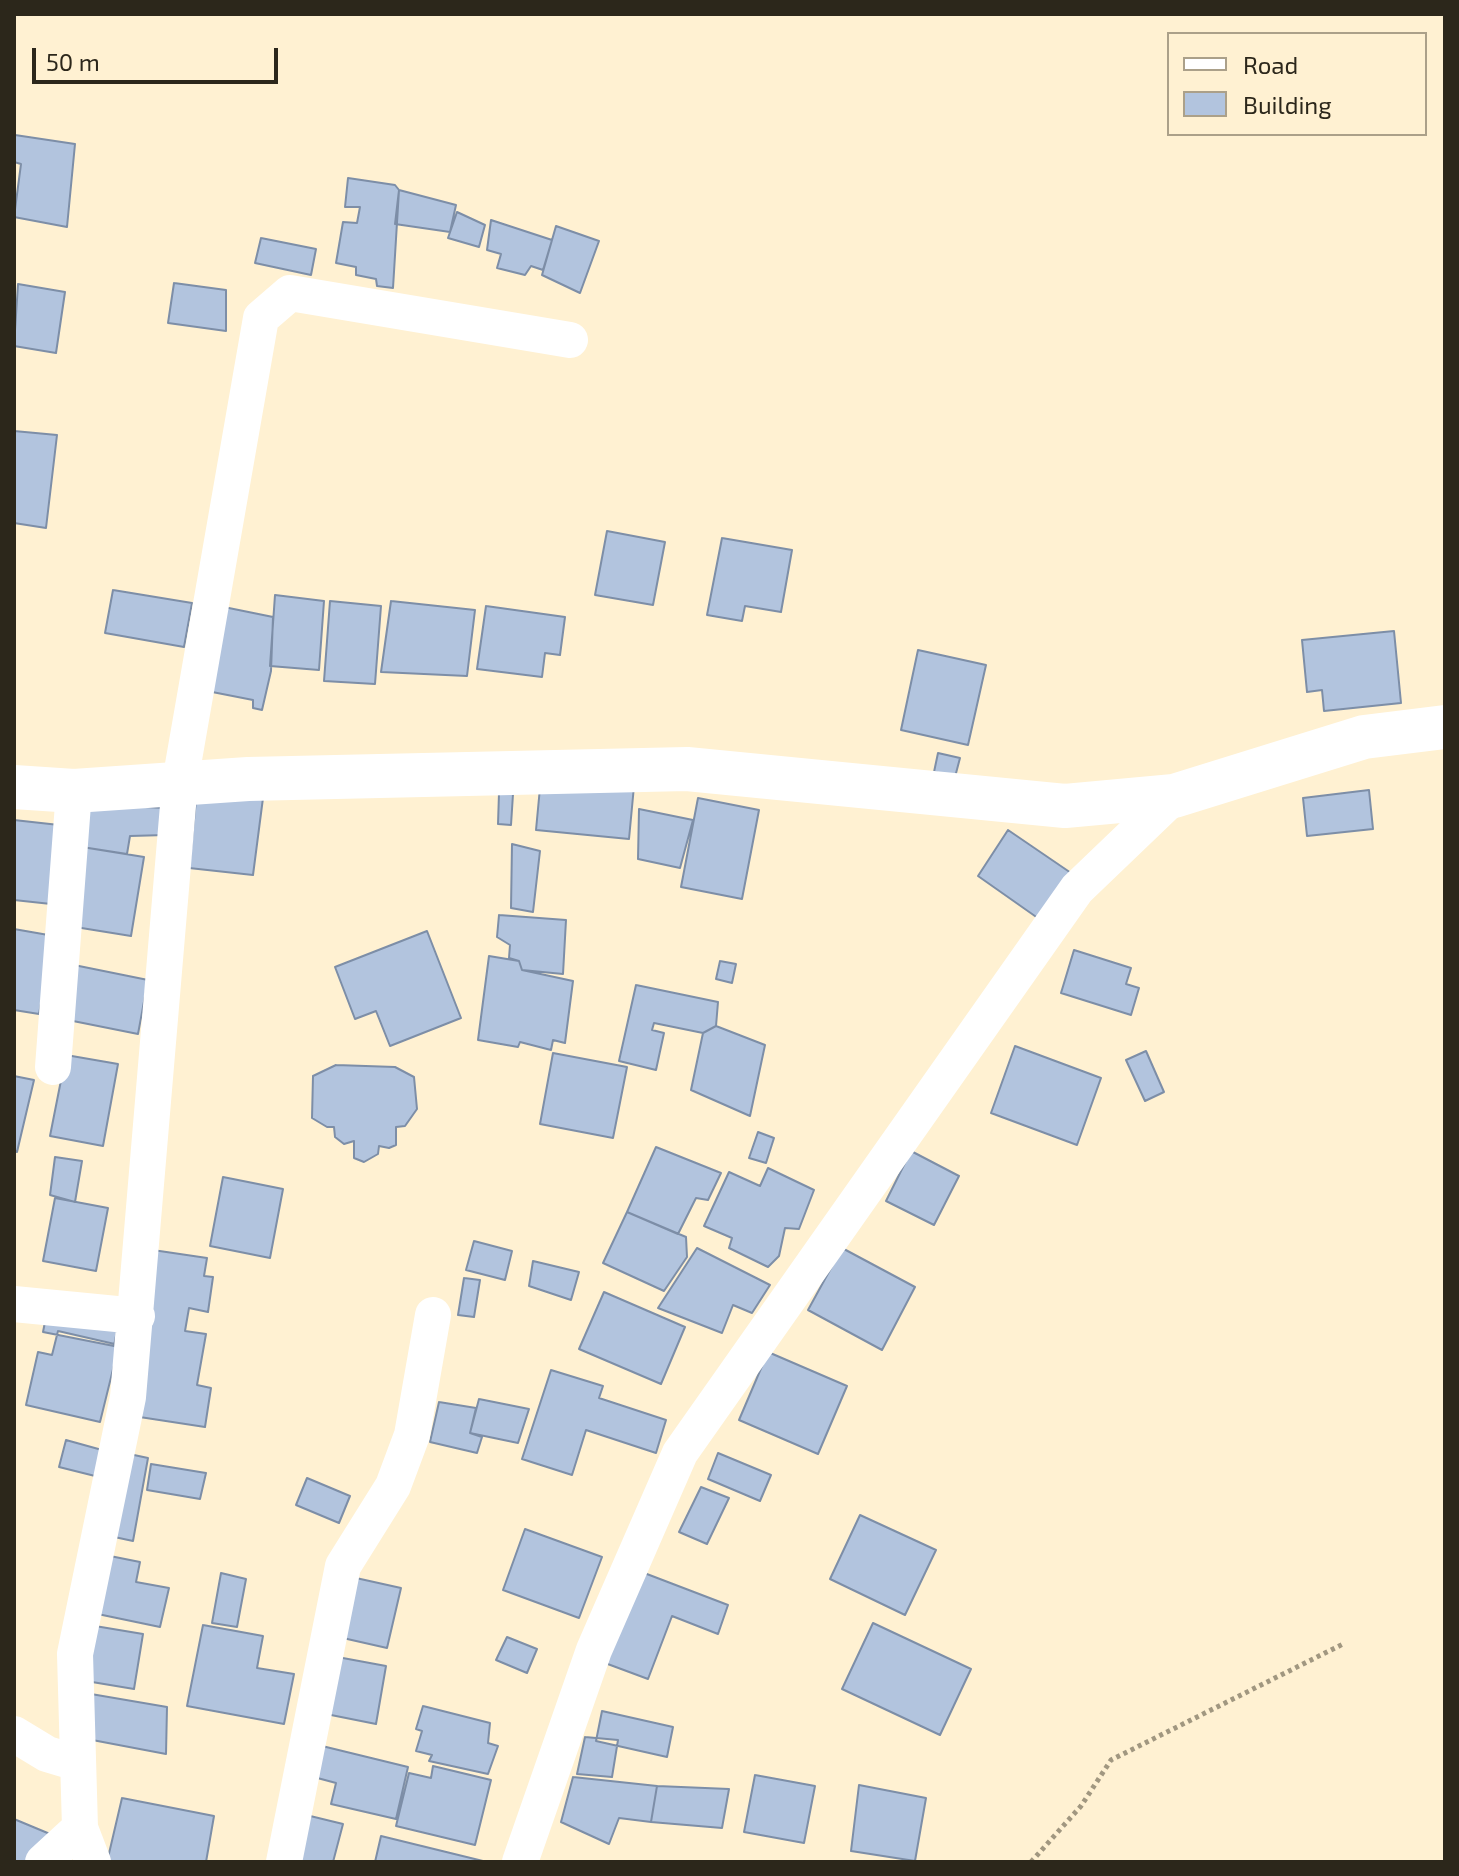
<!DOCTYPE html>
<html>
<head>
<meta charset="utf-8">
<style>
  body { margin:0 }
  #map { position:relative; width:1459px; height:1876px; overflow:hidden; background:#fff1d2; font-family:"Exo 2",sans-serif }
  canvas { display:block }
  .frame { position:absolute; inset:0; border:16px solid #2c271b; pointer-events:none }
  .legend { position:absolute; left:1167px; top:32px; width:260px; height:104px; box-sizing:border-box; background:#fff1d2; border:2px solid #aba089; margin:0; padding:10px 14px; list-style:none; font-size:24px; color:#2c271b }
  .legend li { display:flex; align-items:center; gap:16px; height:40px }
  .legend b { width:40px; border:2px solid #aba089 }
  .scale { position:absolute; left:32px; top:48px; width:246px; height:36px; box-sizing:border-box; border:4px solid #2c271b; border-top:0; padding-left:10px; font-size:24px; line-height:28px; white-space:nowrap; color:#2c271b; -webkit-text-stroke:6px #fff1d2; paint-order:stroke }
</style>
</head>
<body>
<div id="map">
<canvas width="1459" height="1876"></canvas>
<div class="frame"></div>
<ul class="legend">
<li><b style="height:10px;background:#fff"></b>Road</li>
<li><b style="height:22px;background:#b2c4de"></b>Building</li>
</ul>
<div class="scale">50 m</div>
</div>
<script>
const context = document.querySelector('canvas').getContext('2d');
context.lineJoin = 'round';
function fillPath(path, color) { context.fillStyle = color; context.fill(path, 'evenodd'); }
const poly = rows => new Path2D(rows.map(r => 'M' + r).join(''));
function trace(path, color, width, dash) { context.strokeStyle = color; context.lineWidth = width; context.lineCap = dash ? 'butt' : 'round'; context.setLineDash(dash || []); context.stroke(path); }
const building = poly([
  [15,135,75,144,67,227,14,217,21,164,14,162,15,135],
  [348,178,395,185,399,190,393,288,377,286,376,279,356,275,356,267,336,263,343,222,357,223,360,207,345,207,348,178],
  [399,190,456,205,450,232,395,224,399,190],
  [457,212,485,225,479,247,448,238,457,212],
  [491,220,552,240,543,270,531,266,525,275,497,268,501,254,487,250,491,220],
  [556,226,599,241,580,293,542,275,556,226],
  [261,238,316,249,311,275,255,263,261,238],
  [174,283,226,290,226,331,168,323,174,283],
  [18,284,65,292,56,353,14,346,18,284],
  [14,431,57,435,46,528,14,523,14,431],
  [607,531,665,542,653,605,595,595,607,531],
  [722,538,792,550,781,612,745,606,742,621,707,615,722,538],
  [113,590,192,603,184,647,105,633,113,590],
  [275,595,324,601,319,670,270,666,275,595],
  [330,601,381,606,375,684,324,681,330,601],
  [391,601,475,610,467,676,381,672,391,601],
  [219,606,273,617,271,671,262,710,253,708,253,700,202,690,219,606],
  [486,606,565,617,560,655,545,653,542,677,477,669,486,606],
  [1394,631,1401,703,1324,711,1322,690,1307,692,1302,640,1394,631],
  [918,650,986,665,968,745,901,730,918,650],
  [938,753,960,758,955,777,934,772,938,753],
  [541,777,634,786,629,839,536,830,541,777],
  [1369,790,1373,829,1307,836,1303,798,1369,790],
  [197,791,263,798,253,875,189,868,197,791],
  [499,793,513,794,511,825,498,824,499,793],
  [698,798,759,810,742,899,681,887,698,798],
  [90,804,164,808,166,835,130,836,127,854,82,847,90,804],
  [639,809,693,820,680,868,638,859,639,809],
  [14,820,59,825,51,904,14,900,14,820],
  [1008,830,1074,875,1042,921,978,876,1008,830],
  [512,844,540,851,533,912,511,908,512,844],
  [82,847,144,857,131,936,69,926,82,847],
  [499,915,566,920,563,974,522,970,519,961,509,958,510,945,497,937,499,915],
  [14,929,54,936,39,1014,14,1010,14,929],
  [427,931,461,1018,390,1046,376,1011,355,1019,335,967,427,931],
  [1074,950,1131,968,1126,984,1139,988,1131,1015,1061,993,1074,950],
  [489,956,519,961,522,970,573,981,565,1043,553,1040,551,1050,520,1042,518,1047,478,1040,489,956],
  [720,961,736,964,732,983,716,979,720,961],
  [74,965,148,980,138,1034,63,1019,74,965],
  [636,985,718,1002,716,1026,703,1033,654,1023,652,1030,664,1033,656,1070,619,1061,636,985],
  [716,1026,765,1045,750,1116,691,1090,703,1033,716,1026],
  [1015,1046,1101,1078,1077,1145,991,1113,1015,1046],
  [1146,1051,1164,1092,1145,1101,1126,1060,1146,1051],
  [553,1053,627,1067,613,1138,540,1124,553,1053],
  [66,1055,118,1064,103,1146,50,1136,66,1055],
  [336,1065,395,1067,414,1077,417,1109,405,1126,396,1127,396,1145,389,1148,379,1146,378,1154,364,1162,354,1158,354,1141,344,1144,335,1137,334,1127,327,1127,312,1118,313,1076,336,1065],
  [14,1076,34,1080,17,1152,14,1151,14,1076],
  [758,1132,774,1138,766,1163,749,1158,758,1132],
  [656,1147,721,1173,708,1200,696,1198,678,1234,627,1212,656,1147],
  [911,1151,959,1176,934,1225,886,1201,911,1151],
  [55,1157,82,1161,75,1202,50,1195,55,1157],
  [768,1168,814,1190,799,1229,785,1228,779,1256,768,1267,729,1248,732,1238,704,1226,729,1172,760,1186,768,1168],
  [223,1177,283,1189,270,1258,210,1246,223,1177],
  [55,1198,108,1208,96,1271,43,1261,55,1198],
  [627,1212,686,1237,687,1257,664,1291,603,1263,627,1212],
  [474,1241,512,1251,505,1280,466,1270,474,1241],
  [697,1248,770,1285,752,1313,733,1305,722,1333,658,1308,697,1248],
  [842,1248,915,1287,882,1350,808,1310,842,1248],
  [146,1249,207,1258,204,1276,213,1277,208,1312,189,1308,185,1331,206,1334,197,1385,211,1388,205,1427,120,1414,146,1249],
  [533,1261,579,1272,571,1300,529,1286,533,1261],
  [464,1278,480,1280,474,1317,458,1315,464,1278],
  [604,1292,685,1327,661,1384,579,1349,604,1292],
  [50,1297,121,1311,114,1346,43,1332,50,1297],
  [58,1331,119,1345,100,1422,26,1405,38,1352,52,1355,58,1331],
  [768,1352,847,1386,818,1454,739,1420,768,1352],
  [551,1370,603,1386,599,1398,666,1420,656,1453,586,1430,572,1475,522,1459,551,1370],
  [479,1399,529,1409,518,1443,470,1433,479,1399],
  [439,1402,476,1408,470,1433,482,1437,477,1453,430,1442,439,1402],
  [66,1440,102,1450,95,1476,59,1467,66,1440],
  [120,1452,148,1458,133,1541,105,1535,120,1452],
  [718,1453,771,1475,760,1501,708,1479,718,1453],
  [151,1464,206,1473,200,1499,147,1490,151,1464],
  [307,1478,350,1496,339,1523,296,1505,307,1478],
  [701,1487,729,1498,707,1544,679,1532,701,1487],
  [860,1515,936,1550,905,1615,830,1579,860,1515],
  [525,1529,602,1557,579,1618,503,1590,525,1529],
  [100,1554,140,1562,136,1582,169,1588,160,1627,88,1612,100,1554],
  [639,1571,728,1605,718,1634,672,1616,648,1679,605,1663,639,1571],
  [221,1573,246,1579,237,1627,212,1623,221,1573],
  [347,1576,401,1588,387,1648,334,1636,347,1576],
  [873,1623,971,1669,940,1735,842,1689,873,1623],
  [203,1625,263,1636,257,1668,294,1674,284,1724,187,1706,203,1625],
  [95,1626,143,1634,134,1689,86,1681,95,1626],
  [507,1637,537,1649,527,1673,496,1660,507,1637],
  [332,1656,386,1666,376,1724,321,1713,332,1656],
  [91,1694,167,1707,166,1754,87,1739,91,1694],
  [423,1706,490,1723,488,1743,498,1746,488,1774,429,1761,432,1755,416,1751,422,1731,416,1729,423,1706],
  [602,1711,673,1727,667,1757,596,1741,602,1711],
  [585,1737,618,1740,612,1777,577,1774,585,1737],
  [318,1745,408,1767,396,1819,331,1804,336,1783,310,1776,318,1745],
  [433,1766,491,1780,475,1845,396,1826,409,1773,431,1778,433,1766],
  [755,1775,815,1786,804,1843,744,1832,755,1775],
  [573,1777,657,1786,651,1822,619,1818,609,1844,561,1822,573,1777],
  [859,1785,926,1798,915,1861,851,1851,859,1785],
  [657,1786,729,1789,722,1828,651,1822,657,1786],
  [122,1798,214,1816,206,1862,107,1862,122,1798],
  [302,1814,343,1824,333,1862,291,1862,302,1814],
  [14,1819,50,1834,37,1862,14,1862,14,1819],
  [381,1836,487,1862,375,1862,381,1836]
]);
fillPath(building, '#b2c4de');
trace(building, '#7d8ea7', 2);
trace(poly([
  [1031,1862,1081,1806,1111,1760,1345,1643]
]), '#a19780', 5, [4, 4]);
trace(poly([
  [53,1067,74,791],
  [14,1304,137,1316],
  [14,1734,47,1754,77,1763],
  [80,1828,93,1862],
  [43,1862,80,1828,75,1654,128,1397,180,782,261,318,290,293,570,340],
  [284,1862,343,1566,393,1486,412,1435,433,1315],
  [520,1862,594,1650,680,1453,1077,889,1174,796]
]), '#fff', 36);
trace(poly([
  [14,787,74,791,248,779,687,769,1065,806,1174,796,1364,737,1445,727]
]), '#fff', 44);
</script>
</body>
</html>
